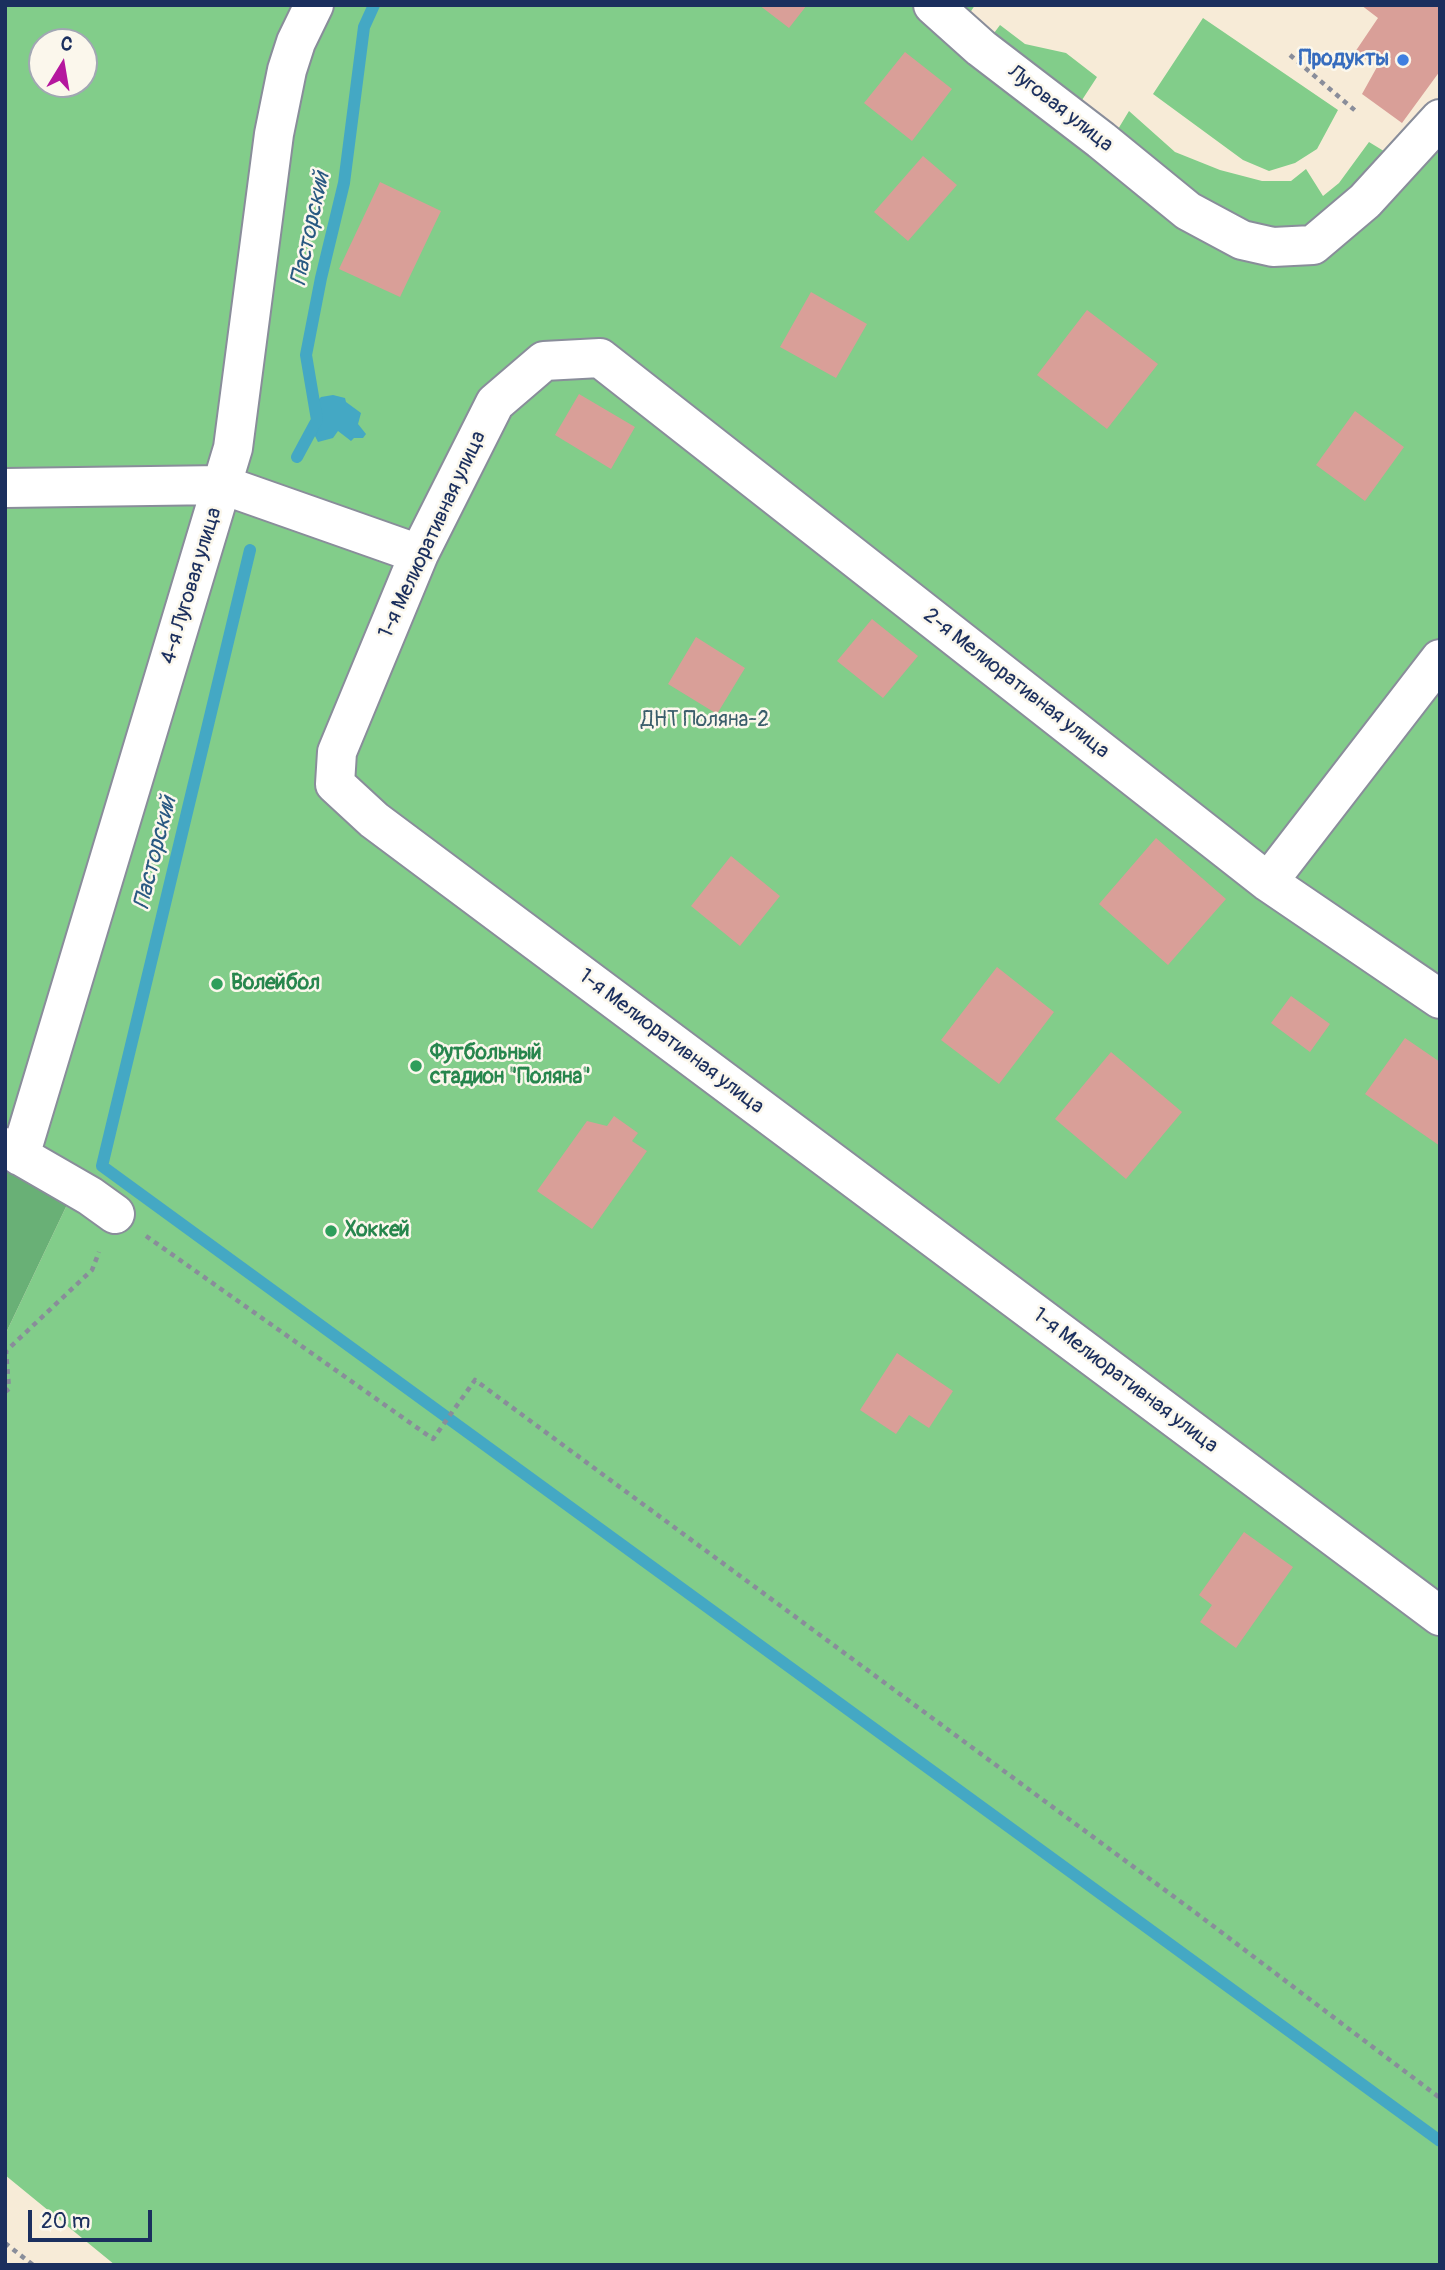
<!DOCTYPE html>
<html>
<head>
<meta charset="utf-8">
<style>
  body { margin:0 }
  #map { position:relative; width:1445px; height:2270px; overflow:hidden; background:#f7ebd7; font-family:Pangolin,sans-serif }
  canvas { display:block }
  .frame { position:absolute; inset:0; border:7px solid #1b2f5e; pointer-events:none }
  .north { position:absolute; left:28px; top:28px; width:70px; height:70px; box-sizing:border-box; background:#fbf7ec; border:2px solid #a1a7b3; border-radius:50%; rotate:11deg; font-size:19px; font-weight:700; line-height:28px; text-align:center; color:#1b2f5e }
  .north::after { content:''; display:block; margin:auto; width:24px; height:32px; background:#b5179e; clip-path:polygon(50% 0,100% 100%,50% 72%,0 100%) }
  .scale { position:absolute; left:28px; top:2210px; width:124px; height:32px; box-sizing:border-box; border:4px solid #1b2f5e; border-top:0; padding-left:9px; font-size:21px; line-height:24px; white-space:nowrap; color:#1b2f5e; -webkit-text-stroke:5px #fbf7ec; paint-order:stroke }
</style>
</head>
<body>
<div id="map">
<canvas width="1445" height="2270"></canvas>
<div class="frame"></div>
<div class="north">С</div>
<div class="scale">20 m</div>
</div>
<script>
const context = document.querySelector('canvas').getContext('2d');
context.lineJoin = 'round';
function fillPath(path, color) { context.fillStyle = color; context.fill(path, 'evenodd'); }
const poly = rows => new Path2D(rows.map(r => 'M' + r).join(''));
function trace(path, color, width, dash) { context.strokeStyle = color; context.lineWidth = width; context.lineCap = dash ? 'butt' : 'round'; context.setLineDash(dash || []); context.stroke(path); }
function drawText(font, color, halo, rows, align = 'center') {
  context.font = font + ' Pangolin,sans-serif'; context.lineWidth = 5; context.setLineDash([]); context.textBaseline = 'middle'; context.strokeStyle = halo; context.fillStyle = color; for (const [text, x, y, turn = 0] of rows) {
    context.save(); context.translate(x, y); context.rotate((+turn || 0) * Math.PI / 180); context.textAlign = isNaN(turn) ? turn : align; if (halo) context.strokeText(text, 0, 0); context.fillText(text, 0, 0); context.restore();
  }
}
fillPath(poly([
  [5,5,975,5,957,33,980,52,1000,25,1025,44,1066,53,1097,77,1069,120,1106,149,1129,111,1175,152,1220,170,1262,181,1291,181,1306,169,1323,196,1339,183,1369,142,1405,164,1440,121,1440,2265,115,2265,5,2175,5,1335,75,1188,5,1146],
  [42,42,84,42,84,84,42,84],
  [1203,18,1338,110,1317,149,1295,163,1269,171,1243,160,1153,94]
]), '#82cd8a');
fillPath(poly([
  [5,1146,75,1188,5,1335]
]), '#69b076');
fillPath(poly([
  [333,395,345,398,346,402,361,413,358,424,366,434,363,438,354,438,351,441,338,431,333,438,318,442,312,430,311,407,321,397]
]), '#44a8c4');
trace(poly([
  [297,457,317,420,306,355,321,278,344,183,364,27,374,5],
  [250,550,102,1166,1440,2141]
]), '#44a8c4', 12);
fillPath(poly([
  [759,5,807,5,789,28],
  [1361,5,1440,5,1440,71,1402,123,1362,94,1377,67,1355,52,1378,18],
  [905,52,952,89,912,141,864,103],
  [923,156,957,185,908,241,874,212],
  [380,182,441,211,400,297,339,269],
  [811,292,867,324,836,378,780,347],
  [1087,310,1158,364,1107,429,1037,375],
  [579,394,635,427,611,469,555,435],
  [1355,411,1404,447,1365,501,1316,465],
  [872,619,918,656,883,698,837,661],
  [696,637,745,668,717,714,668,684],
  [1156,838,1226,899,1168,965,1099,904],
  [731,856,780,896,740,946,691,906],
  [997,967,1054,1012,999,1084,941,1040],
  [1291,996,1330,1024,1310,1052,1271,1023],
  [1405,1038,1440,1062,1440,1146,1365,1094],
  [1111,1052,1182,1112,1126,1179,1055,1119],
  [614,1116,638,1133,632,1141,647,1151,592,1229,537,1191,587,1121,607,1126],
  [897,1353,953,1391,929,1428,909,1415,896,1434,860,1410],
  [1244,1532,1293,1567,1236,1648,1200,1622,1212,1605,1199,1595]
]), '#d99f98');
const minor = poly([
  [933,5,981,48,1101,140,1188,211,1242,240,1273,247,1313,245,1365,201,1440,119],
  [5,488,223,485,419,554],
  [1268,882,1440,659],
  [1440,999,1268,882,600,358,544,361,495,403,419,554,337,752,335,784,374,820,1440,1616],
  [5,1147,90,1196,115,1214],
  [20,1156,233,448,274,134,287,70,296,42,314,5]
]);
trace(minor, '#898d9a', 42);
trace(poly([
  [1290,55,1358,113],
  [146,1236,433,1439,475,1380,1196,1913,1440,2098],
  [5,1392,9,1389,6,1351,92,1270,99,1252],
  [5,2243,33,2265]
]), '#898d9a', 4.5, [5, 5]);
trace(minor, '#fff', 38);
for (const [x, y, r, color] of [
  [1403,60,7,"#3f7fe0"],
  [217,984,7,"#2e9e5b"],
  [416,1066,7,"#2e9e5b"],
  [331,1231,7,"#2e9e5b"]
]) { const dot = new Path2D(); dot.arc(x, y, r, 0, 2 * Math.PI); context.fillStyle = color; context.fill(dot); trace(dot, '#fbf7ec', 2.5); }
drawText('bold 21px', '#366cbe', '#fbf7ec', [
  ["Продукты",1389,60]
], 'right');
drawText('21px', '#1b2f5e', '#fbf7ec', [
  ["Луговая улица",1060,109,38],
  ["1-я Мелиоративная улица",433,535,-65],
  ["4-я Луговая улица",192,586,-73],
  ["2-я Мелиоративная улица",1016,684,38],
  ["1-я Мелиоративная улица",671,1042,37],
  ["1-я Мелиоративная улица",1125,1381,37]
]);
drawText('21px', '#3a5e6b', '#fbf7ec', [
  ["ДНТ Поляна-2",705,721]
]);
drawText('bold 21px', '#27864d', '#fbf7ec', [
  ["Волейбол",231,984],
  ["Футбольный",430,1054],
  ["стадион \"Поляна\"",430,1078],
  ["Хоккей",345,1231]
], 'left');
drawText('italic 23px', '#295982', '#fbf7ec', [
  ["Пасторский",311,229,-78],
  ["Пасторский",156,853,-76]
]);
</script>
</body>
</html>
